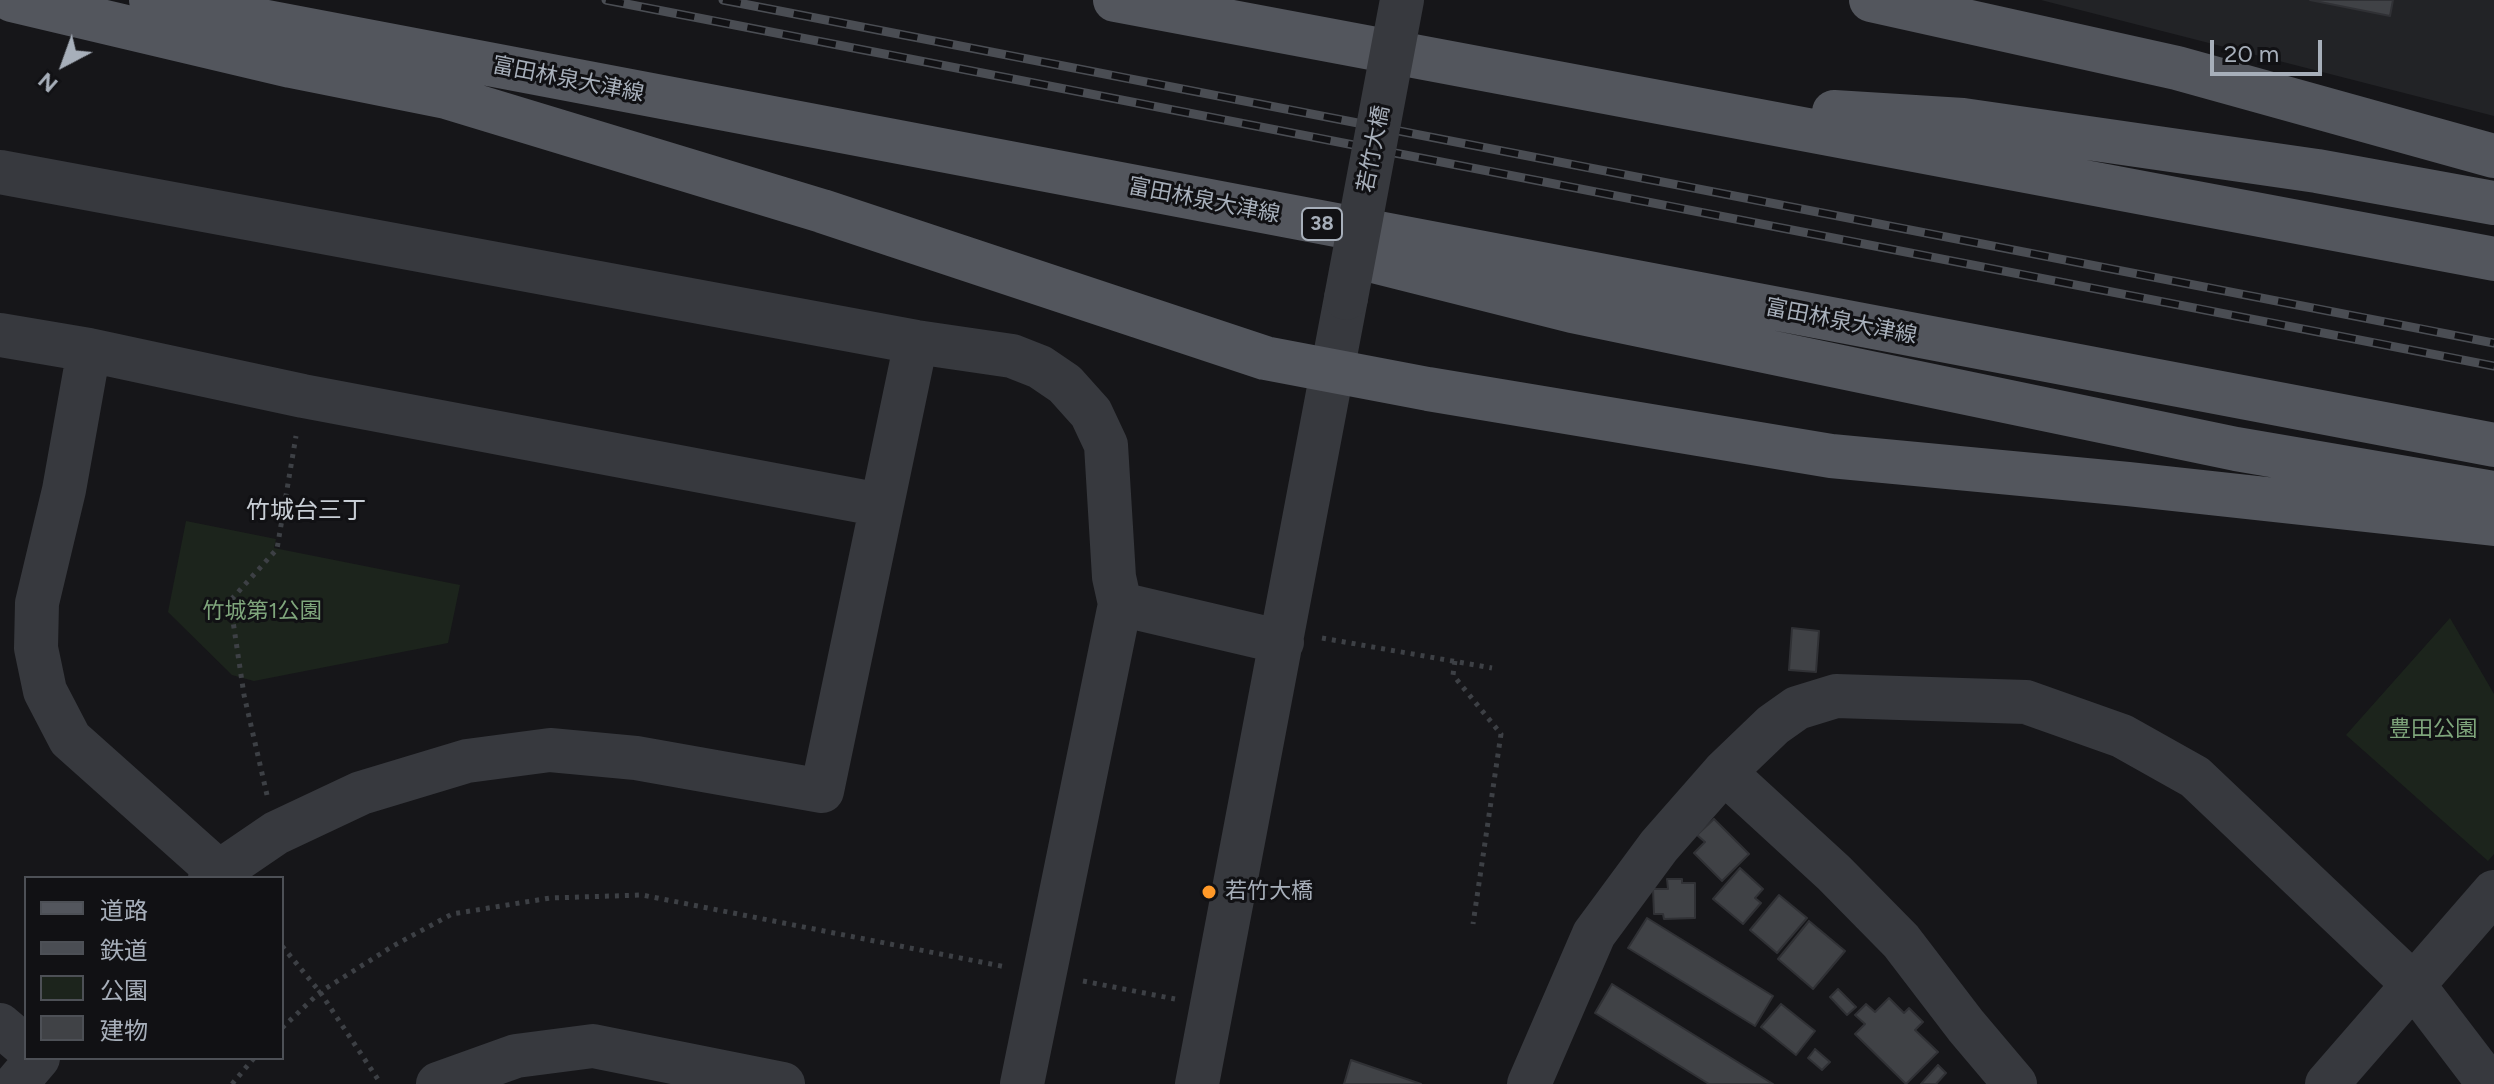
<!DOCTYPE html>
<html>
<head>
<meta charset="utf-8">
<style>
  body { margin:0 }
  #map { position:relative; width:2494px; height:1084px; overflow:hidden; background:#161619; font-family:Figtree,"Noto Sans JP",sans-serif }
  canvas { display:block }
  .legend { position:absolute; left:24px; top:876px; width:260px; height:184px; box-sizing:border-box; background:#111114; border:2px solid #4d5056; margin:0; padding:10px 14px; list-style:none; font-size:24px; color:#a7afba }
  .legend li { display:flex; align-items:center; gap:16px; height:40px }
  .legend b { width:40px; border:2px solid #4d5056 }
  .north { position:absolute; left:24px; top:24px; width:80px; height:80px; -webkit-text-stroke:6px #111114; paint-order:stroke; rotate:221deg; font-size:22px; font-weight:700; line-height:32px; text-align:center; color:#a7afba }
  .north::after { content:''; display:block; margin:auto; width:28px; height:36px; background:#a7afba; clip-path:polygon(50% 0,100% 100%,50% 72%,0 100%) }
  .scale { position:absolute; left:2210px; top:40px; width:112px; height:36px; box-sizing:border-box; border:4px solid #a7afba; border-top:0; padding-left:10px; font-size:24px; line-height:28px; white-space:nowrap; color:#a7afba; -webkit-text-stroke:6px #111114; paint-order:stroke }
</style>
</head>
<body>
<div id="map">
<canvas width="2494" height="1084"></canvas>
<ul class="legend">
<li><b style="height:10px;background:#53565d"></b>道路</li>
<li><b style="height:10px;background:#4a4d53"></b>鉄道</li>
<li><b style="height:22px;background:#1c241c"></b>公園</li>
<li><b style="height:22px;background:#404246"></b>建物</li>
</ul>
<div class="north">N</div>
<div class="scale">20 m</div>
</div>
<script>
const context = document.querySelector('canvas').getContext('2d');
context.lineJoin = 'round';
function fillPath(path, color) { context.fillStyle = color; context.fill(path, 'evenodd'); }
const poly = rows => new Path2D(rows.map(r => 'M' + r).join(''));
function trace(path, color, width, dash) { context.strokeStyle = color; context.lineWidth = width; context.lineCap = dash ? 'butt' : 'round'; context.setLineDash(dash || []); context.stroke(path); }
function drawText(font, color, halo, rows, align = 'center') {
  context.font = font + ' Figtree,"Noto Sans JP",sans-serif'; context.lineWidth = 6; context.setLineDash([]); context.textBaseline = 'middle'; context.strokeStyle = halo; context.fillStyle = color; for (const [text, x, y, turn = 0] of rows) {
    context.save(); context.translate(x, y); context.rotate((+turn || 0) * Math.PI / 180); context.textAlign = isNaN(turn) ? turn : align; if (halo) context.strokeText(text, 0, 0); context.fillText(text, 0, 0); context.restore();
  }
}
fillPath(poly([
  [2041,0,2494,0,2494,116]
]), '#222326');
fillPath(poly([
  [186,521,276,539,274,548,460,585,448,643,254,681,232,675,168,612],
  [2450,618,2494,694,2494,854,2488,861,2346,735]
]), '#1c241c');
const building = poly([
  [2310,0,2393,0,2390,16,2310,0],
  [1792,628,1819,631,1816,672,1789,670,1792,628],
  [1714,819,1749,854,1722,881,1694,853,1705,842,1697,835,1714,819],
  [1740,868,1763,889,1755,898,1761,903,1743,924,1713,899,1740,868],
  [1667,879,1682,879,1682,883,1695,883,1695,918,1664,919,1663,914,1654,914,1653,889,1668,889,1667,879],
  [1779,895,1807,918,1777,953,1750,930,1779,895],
  [1647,918,1773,996,1755,1026,1628,948,1647,918],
  [1809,921,1845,951,1813,989,1778,959,1809,921],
  [1612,984,1773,1084,1709,1084,1595,1013,1612,984],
  [1838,989,1856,1007,1847,1015,1830,997,1838,989],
  [1889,998,1904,1013,1909,1008,1923,1022,1915,1030,1938,1052,1906,1084,1855,1034,1865,1024,1855,1015,1866,1004,1875,1012,1889,998],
  [1781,1004,1815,1031,1796,1055,1761,1027,1781,1004],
  [1815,1049,1830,1062,1822,1070,1808,1058,1815,1049],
  [1351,1060,1421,1084,1344,1084,1351,1060],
  [1938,1065,1946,1073,1936,1084,1921,1084,1938,1065]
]);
fillPath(building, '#404246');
trace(building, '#303135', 2);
trace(poly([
  [1322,638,1492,668],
  [1455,661,1453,675,1501,734,1473,924],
  [267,795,244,695,230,601,277,549,296,436],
  [282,946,320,992,381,1084],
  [1083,981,1175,999],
  [282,1028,320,992,393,946,452,914,550,898,642,895,1006,967],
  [232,1084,254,1058]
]), '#3d4045', 5, [4, 6]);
trace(poly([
  [0,172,916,342,1012,356,1040,367,1065,384,1091,413,1106,445,1114,577,1120,604,1282,642],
  [0,335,89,350,303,396,881,505],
  [89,350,64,490,37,603,36,648,45,691,70,739,219,872],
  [1724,772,1834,873,1901,941,1966,1026,2015,1084],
  [210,878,276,833,361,793,467,761,550,750,636,758,822,791,916,342],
  [0,1025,26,1047],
  [16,1084,38,1058],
  [438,1084,516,1056,593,1046,783,1084],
  [1022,1084,1120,604],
  [1197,1084,1346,298],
  [1529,1084,1594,934,1659,846,1724,772,1773,725,1797,708,1836,696,2026,702,2122,736,2195,777,2412,983,2489,1084],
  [2327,1084,2494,892]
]), '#37393e', 44);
trace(poly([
  [12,0,291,66,446,97,822,211,1265,358,1428,389,1831,456,2128,484,2494,524],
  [151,0,2494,445],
  [1115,0,2494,259],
  [1871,0,2177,68,2494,156],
  [1834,112,1963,120,2317,171,2494,203],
  [1373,261,1572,311,2236,449,2494,493]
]), '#53565d', 44);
const rail = poly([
  [606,0,2494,366],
  [723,0,2494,343]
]);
trace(rail, '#4a4d53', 9);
trace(rail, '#111114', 6, [18]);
trace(poly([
  [1346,298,1402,0]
]), '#37393e', 44);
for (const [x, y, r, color] of [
  [1209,892,8,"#ff9928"]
]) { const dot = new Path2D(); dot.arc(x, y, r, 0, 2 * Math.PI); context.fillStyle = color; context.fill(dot); trace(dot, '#111114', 3); }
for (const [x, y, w] of [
  [1322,224,40]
]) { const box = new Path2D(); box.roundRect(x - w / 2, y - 16, w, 32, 6); context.fillStyle = '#111114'; context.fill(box); trace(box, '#a7afba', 2); }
drawText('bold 20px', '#a7afba', null, [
  ["38",1322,224]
]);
drawText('22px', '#a7afba', '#111114', [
  ["富田林泉大津線",568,80,11],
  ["若竹大橋",1374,149,-79],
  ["富田林泉大津線",1204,201,11],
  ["富田林泉大津線",1841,322,11]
]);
drawText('22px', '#7fa67c', '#111114', [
  ["竹城第1公園",262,612],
  ["豊田公園",2433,730]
]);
drawText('22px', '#a7afba', '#111114', [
  ["若竹大橋",1225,892]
], 'left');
drawText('24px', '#c8ced5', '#111114', [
  ["竹城台三丁",306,511]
]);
</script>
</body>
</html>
